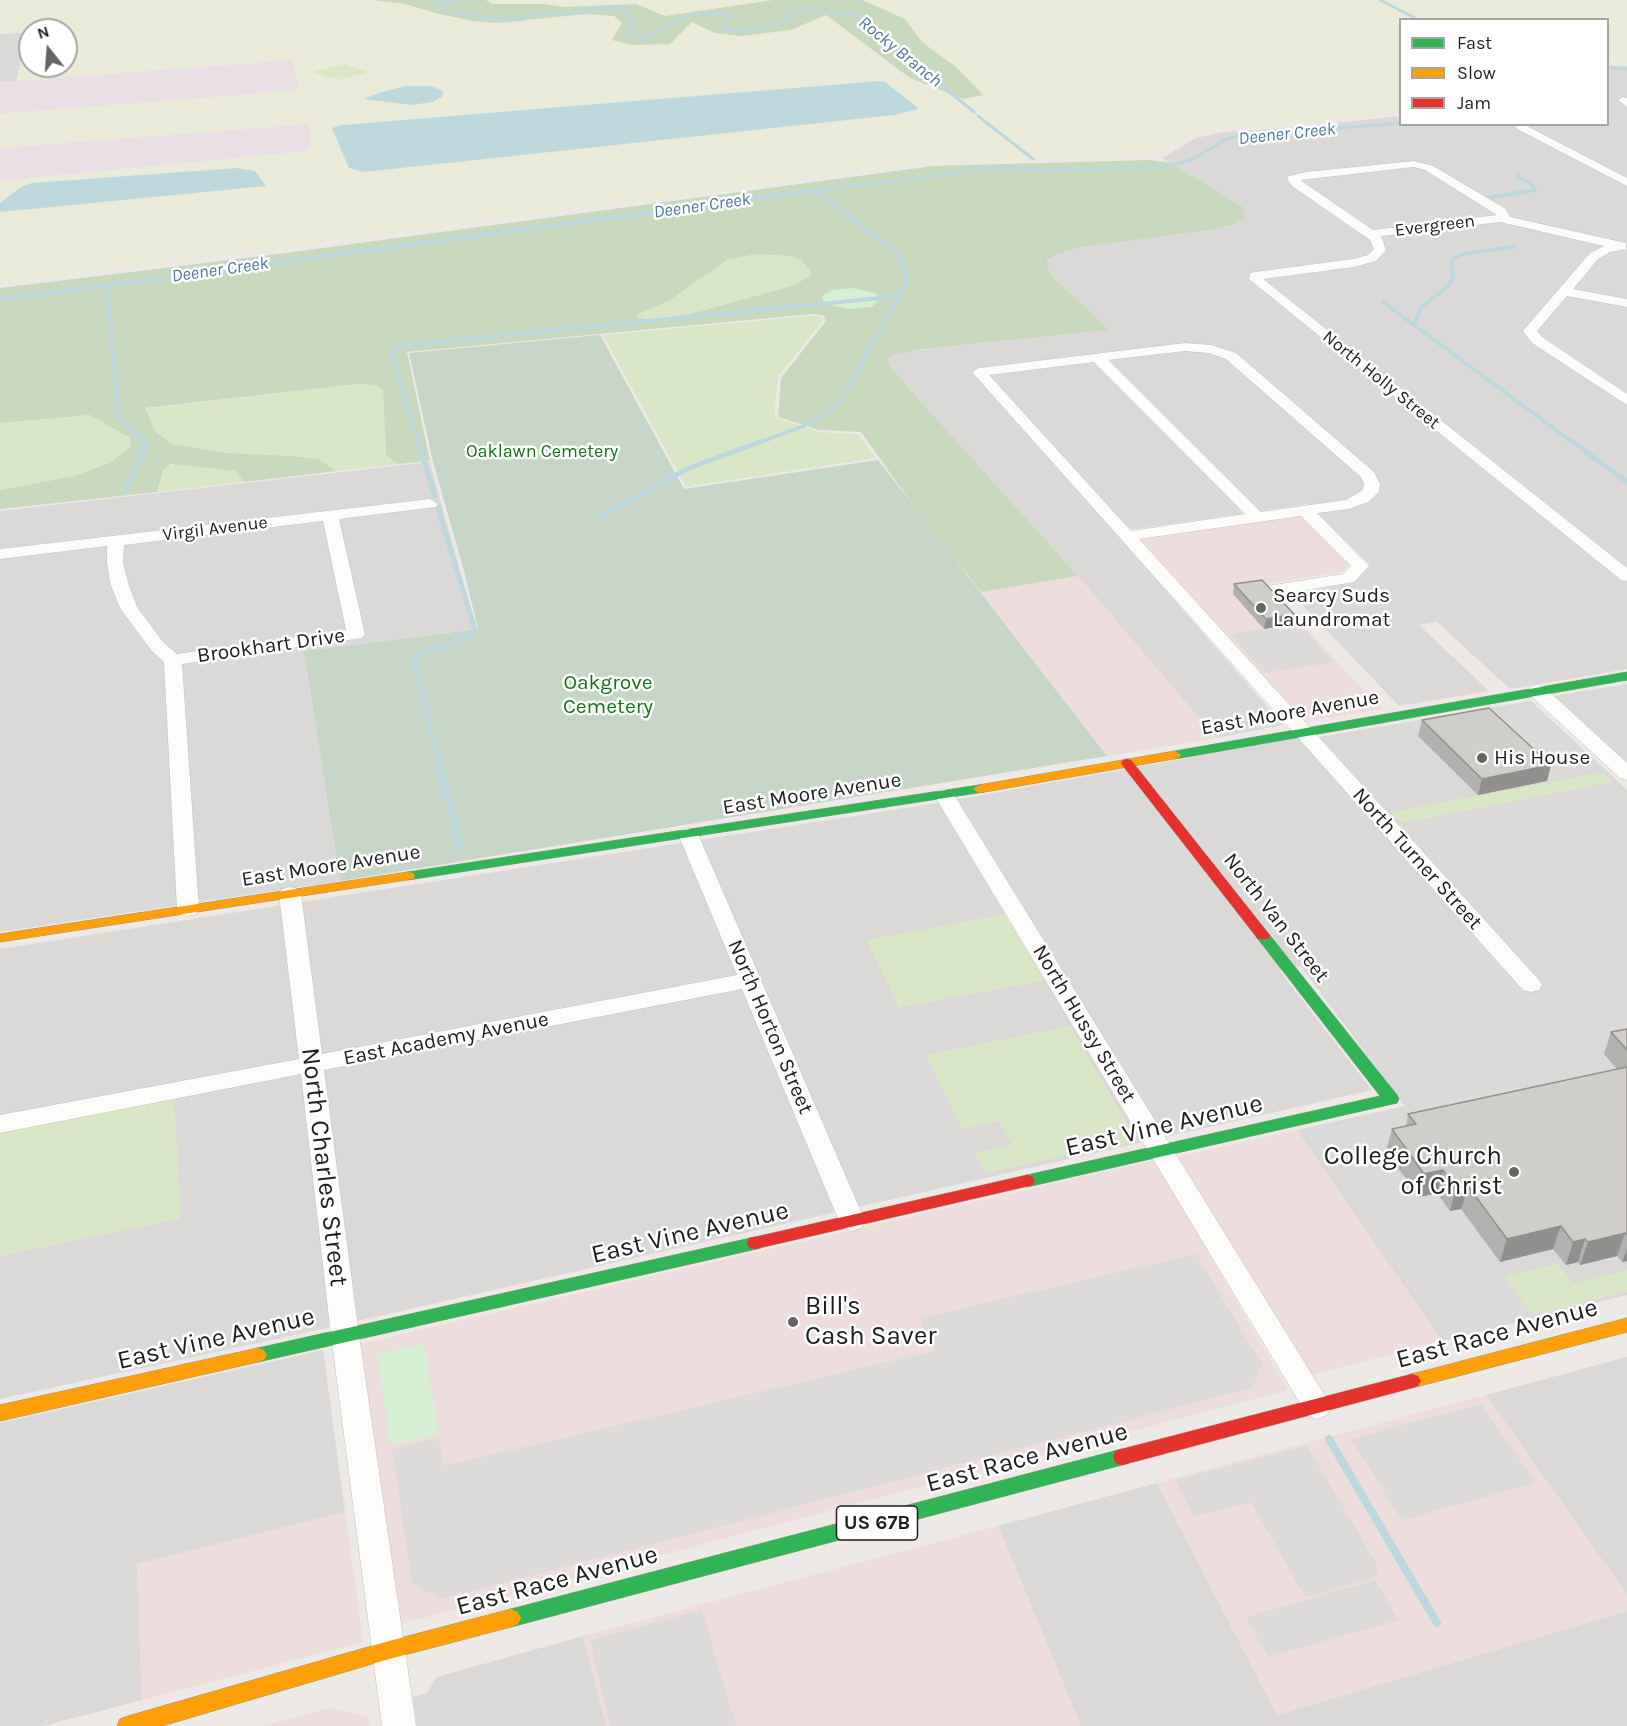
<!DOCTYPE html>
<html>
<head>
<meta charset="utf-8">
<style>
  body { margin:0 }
  #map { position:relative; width:1627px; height:1726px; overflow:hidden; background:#ece9e6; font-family:Karla,sans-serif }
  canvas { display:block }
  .legend { position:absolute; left:1399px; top:18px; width:210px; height:108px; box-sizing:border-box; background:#fff; border:2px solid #a5a5a5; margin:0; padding:8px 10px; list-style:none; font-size:18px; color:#1e1e1e }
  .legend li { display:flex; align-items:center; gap:12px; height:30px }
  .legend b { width:30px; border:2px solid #a5a5a5 }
  .north { position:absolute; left:18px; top:18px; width:60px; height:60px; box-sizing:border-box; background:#fff; border:2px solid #a5a5a5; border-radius:50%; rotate:343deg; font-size:16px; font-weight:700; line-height:24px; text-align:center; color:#1e1e1e }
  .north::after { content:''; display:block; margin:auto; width:21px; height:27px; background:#666564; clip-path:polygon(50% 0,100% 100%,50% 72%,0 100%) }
</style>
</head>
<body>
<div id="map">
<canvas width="1627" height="1726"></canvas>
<ul class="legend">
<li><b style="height:8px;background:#30b455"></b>Fast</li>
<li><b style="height:8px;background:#ff9f0a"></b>Slow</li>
<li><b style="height:8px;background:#e5322d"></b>Jam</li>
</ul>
<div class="north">N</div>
</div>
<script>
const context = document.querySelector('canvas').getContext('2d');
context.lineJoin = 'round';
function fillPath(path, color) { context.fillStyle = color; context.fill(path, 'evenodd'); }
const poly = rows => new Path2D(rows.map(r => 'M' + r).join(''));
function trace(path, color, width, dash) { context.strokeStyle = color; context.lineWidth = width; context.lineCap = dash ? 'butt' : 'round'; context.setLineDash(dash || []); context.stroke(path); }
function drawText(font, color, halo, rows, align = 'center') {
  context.font = font + ' Karla,sans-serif'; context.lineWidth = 5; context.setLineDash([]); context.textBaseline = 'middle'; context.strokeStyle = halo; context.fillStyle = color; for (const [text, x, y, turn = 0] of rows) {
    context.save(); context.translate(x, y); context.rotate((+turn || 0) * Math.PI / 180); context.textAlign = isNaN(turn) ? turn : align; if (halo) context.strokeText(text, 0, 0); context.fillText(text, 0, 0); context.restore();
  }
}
fillPath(poly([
  [30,32,30,51,24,52,16,81,0,82,0,34],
  [1608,65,1627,66,1627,669,1510,689,1437,622,1419,625,1489,691,1399,706,1292,594,1355,582,1370,565,1308,504,1115,532,1283,725,1216,738,1078,576,890,367,888,360,891,356,901,352,1108,330,1057,281,1049,271,1047,262,1058,254,1077,248,1210,230,1232,225,1243,207,1162,158,1196,138,1224,132,1298,127,1400,116,1400,124,1608,124],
  [430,462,476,629,304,651,340,881,0,932,0,511],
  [1627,684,1627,763,1554,696],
  [1298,738,1470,930,1279,970,1372,1090,322,1329,0,1399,0,949,932,804],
  [323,1350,345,1512,137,1564,142,1700,43,1726,0,1726,0,1423],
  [1627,1357,1627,1595,1486,1395],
  [1157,1483,1277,1715,1627,1611,1627,1726,1081,1726,998,1526],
  [583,1636,606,1726,417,1726,413,1697,427,1693,437,1677]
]), '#dbd9d8');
fillPath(poly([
  [1300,515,1350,563,1342,572,1263,584,1382,709,1303,722,1139,538],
  [1078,576,1216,738,1107,756,981,592],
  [1297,1130,1442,1341,1311,1375,1177,1157],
  [1155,1160,1288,1390,396,1625,359,1344],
  [1486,1395,1627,1595,1627,1611,1277,1715,1157,1483],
  [345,1512,363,1642,142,1700,137,1564],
  [998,1526,1081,1726,606,1726,583,1636],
  [330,1708,368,1717,369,1726,262,1726]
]), '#eddddd');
fillPath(poly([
  [292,60,300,91,0,114,0,82],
  [310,124,311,146,307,151,0,181,0,148]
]), '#e9dfe5');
fillPath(poly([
  [1531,701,1627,790,1627,1295,1442,1341,1297,1130,1405,1106,1300,965,1489,925,1319,737]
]), '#dad9d8');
fillPath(poly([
  [0,0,1627,0,1627,62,1608,62,1608,20,1400,20,1400,113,1281,126,1211,129,1191,133,1159,153,1142,157,933,163,0,285,0,181,289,154,307,151,311,146,309,124,0,148,0,114,300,90,292,60,16,81,24,51,30,51,30,66,66,66,66,30,30,30,30,32,0,34]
]), '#ebebda');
fillPath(poly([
  [343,64,368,72,338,80,313,72],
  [758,254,790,256,801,260,811,272,809,277,791,286,691,314,650,320,637,317,637,314,728,259],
  [810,316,820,316,823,321,778,377,774,417,818,432,858,434,876,458,686,487,603,335],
  [358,384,374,385,383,390,386,455,398,464,337,471,318,459,292,456,228,453,171,444,155,431,144,409],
  [90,415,130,438,131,447,110,463,74,476,0,490,0,423],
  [185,463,189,466,235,471,244,482,157,492,166,466],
  [1603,772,1614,782,1402,823,1392,812],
  [1008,914,1046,980,899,1008,866,940],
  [1070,1026,1137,1141,985,1173,975,1153,1012,1145,999,1121,962,1129,926,1055],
  [174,1097,181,1219,0,1256,0,1129],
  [1558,1264,1573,1283,1627,1270,1627,1292,1532,1315,1504,1276]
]), '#dae7c7');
fillPath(poly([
  [371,0,486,0,492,4,544,4,564,7,636,4,665,16,773,0,862,0,905,19,922,42,956,67,983,95,963,99,910,78,826,15,791,30,741,36,715,33,692,22,670,44,632,45,612,40,622,23,614,16,587,14,495,23,473,21,435,13,405,4],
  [1149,160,1171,163,1243,207,1246,218,1232,225,1210,230,1077,248,1058,254,1047,261,1049,271,1057,281,1109,330,916,350,891,356,888,360,890,367,1078,576,981,592,920,515,861,432,819,430,778,417,781,378,826,321,823,315,812,314,407,352,430,461,398,464,386,455,383,390,374,385,358,384,145,408,155,431,172,444,228,453,292,456,318,459,337,471,244,482,235,471,171,464,164,469,157,492,0,509,0,490,74,476,110,463,131,446,130,438,90,415,0,423,0,288,278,254,933,166],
  [758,254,790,256,801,260,811,272,809,277,791,286,691,314,650,320,637,317,638,314,670,300,728,259]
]), '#c8d8bd');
fillPath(poly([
  [600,335,684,489,878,460,1107,756,340,881,304,651,478,629,464,571,433,462,409,353]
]), '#c6d5c5');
fillPath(poly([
  [852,288,876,293,879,300,871,307,849,309,829,305,822,299,823,295,833,290],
  [424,1344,439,1434,391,1445,377,1354]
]), '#d6f0d4');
fillPath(poly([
  [1299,624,1334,662,1264,673,1230,634],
  [1512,719,1548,727,1595,770,1547,779,1487,723],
  [1602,786,1627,809,1627,955,1549,972,1416,822],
  [1472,931,1576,1046,1397,1086,1304,966],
  [1517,1086,1532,1105,1425,1129,1411,1110],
  [1358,1120,1416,1201,1434,1197,1447,1215,1458,1213,1532,1315,1442,1336,1304,1131],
  [1196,1254,1262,1365,1252,1388,441,1599,412,1584,392,1449,438,1438,444,1466,934,1351,920,1318],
  [1481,1404,1536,1483,1402,1520,1351,1439],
  [1307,1446,1376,1563,1378,1572,1374,1577,1367,1580,1305,1597,1251,1502,1194,1517,1175,1480],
  [1375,1580,1399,1620,1268,1657,1246,1617],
  [702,1610,736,1726,610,1726,590,1640]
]), '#dcdbda');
fillPath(poly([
  [879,81,885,82,918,108,916,110,894,115,364,172,349,168,332,128,342,125],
  [406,86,430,86,442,90,443,96,433,102,411,105,364,99,382,92],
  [237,168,255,171,266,186,0,212,0,203,21,187,32,183]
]), '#bcd8dd');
trace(poly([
  [458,0,435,4,456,13,506,21,524,19,536,14,580,13,602,7,620,10,633,20,628,35,646,39,679,19,706,13,728,15,723,29,741,32,785,20,790,17,791,10,797,9,855,15,974,112],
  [1380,0,1419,20],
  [1608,68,1627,69],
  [978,116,1033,159],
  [1519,174,1516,176,1532,185,1536,190,1520,193],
  [816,191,818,193],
  [801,193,987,169,1098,170,1173,165,1193,159,1226,139,1237,136,1400,123]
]), '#bcd8dd', 3);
trace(poly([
  [1487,198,1529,191],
  [107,286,119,419],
  [0,300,812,191],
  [1383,302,1572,442],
  [1414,325,1421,308,1447,287,1453,277,1452,263,1455,258,1464,254,1514,247],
  [121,422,142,438,143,442],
  [418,442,392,354,395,349,408,345,901,296],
  [761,442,809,424,838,406,908,281,900,258,891,248,816,191]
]), '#bcd8dd', 4);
trace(poly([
  [418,440,435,497],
  [1570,440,1627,482],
  [125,491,145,450,143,440],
  [438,508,475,630,470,635,456,638],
  [600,517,687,469,765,440],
  [439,764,414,662,418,655,427,651,458,644]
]), '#bcd8dd', 5);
trace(poly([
  [439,763,460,847]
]), '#bcd8dd', 7);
trace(poly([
  [1329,1439,1437,1623]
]), '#bcd8dd', 8);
const street = poly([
  [1623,97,1627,98,1627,107,1618,100,1623,97],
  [1518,124,1525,125,1627,178,1627,186,1517,129,1516,127,1518,124],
  [1414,161,1433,166,1506,209,1510,217,1626,243,1626,249,1610,252,1598,259,1573,289,1627,299,1627,307,1567,296,1537,331,1542,337,1627,394,1627,405,1532,343,1523,331,1590,253,1604,246,1500,222,1381,236,1386,250,1376,261,1354,267,1263,279,1627,568,1627,581,1621,580,1249,279,1250,273,1255,272,1353,259,1368,255,1374,249,1370,240,1292,186,1287,178,1289,176,1306,172,1414,161],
  [1414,167,1425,170,1497,215,1373,230,1300,180,1414,167],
  [1185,343,1211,345,1236,353,1374,472,1380,484,1379,492,1368,502,1349,509,1317,513,1369,566,1354,582,1274,595,1268,594,1265,590,1268,586,1343,574,1351,566,1301,516,1139,539,1539,980,1542,985,1539,990,1531,992,1523,990,972,372,979,368,1185,343],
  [1185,351,1209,353,1226,359,1361,477,1364,484,1363,490,1346,500,1261,512,1108,360,1185,351],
  [1094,362,1245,514,1131,531,989,375,1094,362],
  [430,499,438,504,436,507,339,519,365,634,362,638,182,664,199,909,196,914,188,916,180,914,177,909,164,662,151,650,120,608,110,583,107,562,107,546,0,559,0,549,430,499],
  [323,521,346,630,177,654,163,642,137,607,128,583,123,562,124,545,323,521],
  [1537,685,1544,687,1627,763,1627,780,1620,778,1530,695,1528,691,1530,687,1537,685],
  [944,789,951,791,954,795,1327,1399,1331,1407,1327,1415,1317,1419,1307,1415,934,795,937,791,944,789],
  [688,828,695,830,698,834,865,1221,861,1228,852,1231,843,1228,839,1221,742,989,324,1070,359,1335,416,1726,382,1726,331,1335,301,1074,0,1133,0,1115,299,1059,279,894,282,889,290,887,298,889,301,894,322,1054,737,975,678,834,681,830,688,828]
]);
const fast = poly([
  [1627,672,1627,680,1175,759,1169,755,1175,751,1627,672],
  [979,785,984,786,985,789,984,792,408,880,401,876,408,872,979,785],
  [1263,932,1268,933,1397,1095,1399,1099,1397,1103,1027,1187,1021,1185,1019,1181,1021,1177,1027,1175,1380,1096,1258,939,1256,936,1263,932],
  [755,1237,761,1238,763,1243,761,1248,258,1362,252,1360,249,1355,252,1350,258,1348,755,1237],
  [1122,1449,1129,1451,1131,1457,1129,1463,1122,1465,511,1627,504,1624,501,1618,504,1612,511,1609,1122,1449]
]);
const slow = poly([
  [1175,751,1181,755,1179,758,979,793,973,789,979,785,1175,751],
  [408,872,413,873,415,876,413,879,0,942,0,934,408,872],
  [1627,1318,1627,1332,1412,1388,1406,1386,1403,1381,1406,1376,1412,1374,1627,1318],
  [258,1348,264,1350,267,1355,264,1360,258,1362,0,1421,0,1405,258,1348],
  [511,1609,518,1612,521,1618,518,1624,511,1627,389,1659,162,1726,117,1726,120,1719,128,1716,389,1641,511,1609]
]);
const jam = poly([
  [1127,759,1131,760,1268,933,1270,936,1268,939,1258,939,1123,766,1121,763,1123,760,1127,759],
  [1027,1175,1033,1177,1035,1181,1033,1185,755,1249,749,1248,747,1243,749,1238,755,1237,1027,1175],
  [1412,1374,1418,1376,1421,1381,1418,1386,1412,1388,1122,1465,1115,1463,1113,1457,1115,1451,1122,1449,1412,1374]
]);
trace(street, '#c3c2c1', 1);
trace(fast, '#939380', 1);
trace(slow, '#939380', 1);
trace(jam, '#939380', 1);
fillPath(street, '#fcfcfb');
fillPath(fast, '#30b455');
fillPath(slow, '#ff9f0a');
fillPath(jam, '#e5322d');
fillPath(poly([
  [1234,584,1293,624,1264,629,1233,594],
  [1422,720,1547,781,1478,795,1418,736],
  [1627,1029,1627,1261,1622,1262,1617,1256,1580,1265,1578,1262,1566,1265,1553,1249,1500,1262,1461,1209,1450,1211,1437,1193,1419,1197,1386,1151,1392,1129,1406,1126,1408,1114,1617,1069,1604,1054,1611,1032]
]), '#b3b1af');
fillPath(poly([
  [1294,614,1293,624,1264,629,1266,619],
  [1551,765,1547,781,1478,795,1482,779],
  [1443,1170,1437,1193,1419,1197,1424,1174],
  [1468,1186,1461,1209,1450,1211,1456,1188],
  [1561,1226,1553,1249,1500,1262,1507,1239],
  [1625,1233,1617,1256,1580,1265,1588,1242],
  [1585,1239,1578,1262,1566,1265,1573,1242],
  [1627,1249,1627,1261,1622,1262]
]), '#92908e');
const building = poly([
  [1262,580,1294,614,1266,619,1234,584,1262,580],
  [1489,708,1551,765,1482,779,1422,720,1489,708],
  [1627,1029,1627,1050,1611,1032,1627,1029],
  [1627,1067,1627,1235,1625,1233,1588,1242,1585,1239,1573,1242,1561,1226,1507,1239,1468,1186,1456,1188,1443,1170,1424,1174,1392,1129,1416,1124,1408,1114,1627,1067]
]);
fillPath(building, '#d0cecb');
trace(building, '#92908e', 1.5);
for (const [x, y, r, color] of [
  [1261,608,6,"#666564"],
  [1482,758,6,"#666564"],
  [1514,1172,6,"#666564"],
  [793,1322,6,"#666564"]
]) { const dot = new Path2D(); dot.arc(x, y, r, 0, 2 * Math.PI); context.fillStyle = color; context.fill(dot); trace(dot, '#fff', 2); }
drawText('italic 18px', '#4e7a9f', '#fff', [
  ["Rocky Branch",900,52,39],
  ["Deener Creek",1287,134,-6],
  ["Deener Creek",702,206,-8],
  ["Deener Creek",220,270,-8]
]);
drawText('18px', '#1e1e1e', '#fff', [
  ["Evergreen",1435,226,-7],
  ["North Holly Street",1381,380,39],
  ["Virgil Avenue",215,529,-7]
]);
drawText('18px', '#137417', '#fff', [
  ["Oaklawn Cemetery",542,452]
]);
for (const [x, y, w] of [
  [877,1523,81]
]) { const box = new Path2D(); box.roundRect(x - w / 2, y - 17, w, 34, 4.5); context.fillStyle = '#fff'; context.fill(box); trace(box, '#1e1e1e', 1.5); }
drawText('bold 20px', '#1e1e1e', null, [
  ["US 67B",877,1523]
]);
drawText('21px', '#1e1e1e', '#fff', [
  ["Searcy Suds",1273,596],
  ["Laundromat",1273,620],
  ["His House",1494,758]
], 'left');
drawText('21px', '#1e1e1e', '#fff', [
  ["Brookhart Drive",271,646,-8],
  ["East Moore Avenue",1290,713,-10],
  ["East Moore Avenue",812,794,-9],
  ["North Turner Street",1417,859,48],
  ["East Moore Avenue",331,866,-9],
  ["North Van Street",1276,918,52],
  ["North Hussy Street",1084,1024,59],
  ["North Horton Street",770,1027,67],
  ["East Academy Avenue",446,1039,-11]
]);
drawText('21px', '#137417', '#fff', [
  ["Oakgrove",608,683],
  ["Cemetery",608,707]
]);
drawText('26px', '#1e1e1e', '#fff', [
  ["East Vine Avenue",1164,1126,-13],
  ["North Charles Street",324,1167,83],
  ["East Vine Avenue",690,1233,-13],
  ["East Race Avenue",1497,1334,-15],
  ["East Vine Avenue",216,1339,-13],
  ["East Race Avenue",1027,1458,-15],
  ["East Race Avenue",557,1581,-15]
]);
drawText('26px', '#1e1e1e', '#fff', [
  ["College Church",1502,1157],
  ["of Christ",1502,1187],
  ["Bill's",805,1307,"left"],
  ["Cash Saver",805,1337,"left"]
], 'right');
</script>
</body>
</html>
